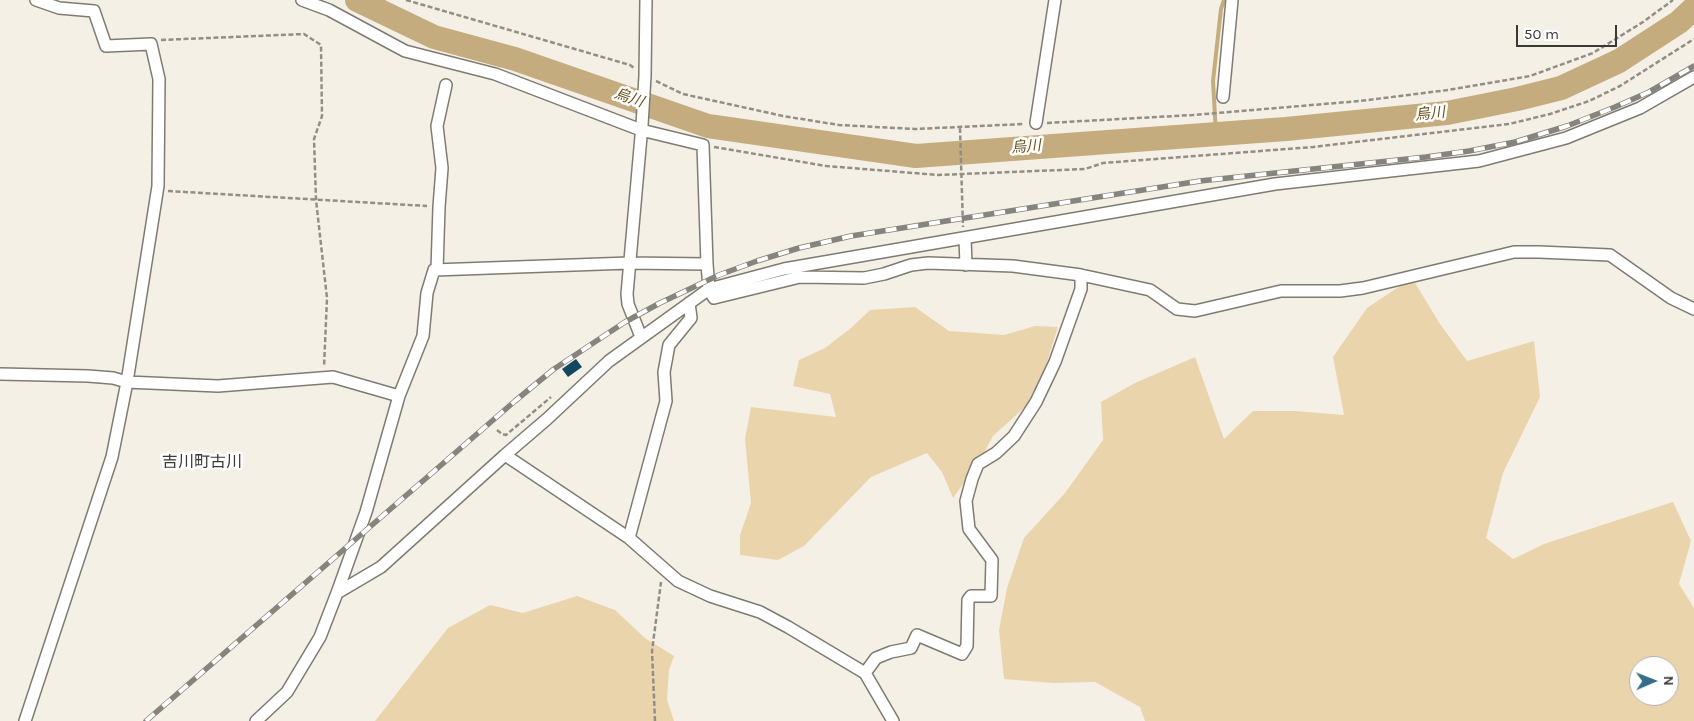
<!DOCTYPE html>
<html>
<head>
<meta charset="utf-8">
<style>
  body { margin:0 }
  #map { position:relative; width:1694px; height:721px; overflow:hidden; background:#f5f0e6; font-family:Karla,sans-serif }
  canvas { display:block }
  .north { position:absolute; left:1629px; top:656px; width:50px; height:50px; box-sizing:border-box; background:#fff; border:1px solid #b1b0ae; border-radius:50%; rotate:89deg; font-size:14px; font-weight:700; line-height:20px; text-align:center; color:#3b3935 }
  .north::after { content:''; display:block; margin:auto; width:18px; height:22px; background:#366e88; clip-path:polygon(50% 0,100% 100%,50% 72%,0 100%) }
  .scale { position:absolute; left:1516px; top:25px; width:101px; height:22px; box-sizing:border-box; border:2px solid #3b3935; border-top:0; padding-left:6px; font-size:15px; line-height:18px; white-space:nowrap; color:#3b3935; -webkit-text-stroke:4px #fff; paint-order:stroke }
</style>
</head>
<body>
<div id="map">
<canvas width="1694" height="721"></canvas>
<div class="north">N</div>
<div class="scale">50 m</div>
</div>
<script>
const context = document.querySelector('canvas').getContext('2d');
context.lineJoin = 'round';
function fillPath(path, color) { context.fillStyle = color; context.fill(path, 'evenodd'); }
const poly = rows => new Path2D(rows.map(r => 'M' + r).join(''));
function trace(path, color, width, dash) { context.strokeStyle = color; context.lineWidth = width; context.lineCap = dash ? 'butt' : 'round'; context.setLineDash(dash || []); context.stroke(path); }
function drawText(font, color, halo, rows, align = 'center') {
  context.font = font + ' Karla,"Noto Sans JP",sans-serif'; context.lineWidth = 5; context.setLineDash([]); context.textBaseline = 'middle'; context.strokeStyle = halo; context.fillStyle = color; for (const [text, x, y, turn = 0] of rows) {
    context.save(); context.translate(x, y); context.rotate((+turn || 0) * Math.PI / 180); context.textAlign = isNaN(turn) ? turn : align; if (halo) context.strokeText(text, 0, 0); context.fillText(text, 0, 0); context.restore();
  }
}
fillPath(poly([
  [1412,278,1440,324,1467,361,1534,341,1540,397,1503,473,1486,538,1513,559,1544,544,1673,502,1691,541,1679,584,1694,608,1694,721,1145,721,1140,707,1095,682,1053,683,1004,679,999,630,1007,588,1024,538,1065,493,1103,440,1101,402,1135,383,1195,357,1224,439,1253,411,1294,411,1344,415,1333,357,1367,308],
  [1639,666,1669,666,1669,696,1639,696],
  [915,307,949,331,1004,335,1035,326,1058,327,1046,365,1026,406,993,436,978,464,953,498,942,472,927,453,871,477,804,546,778,560,740,555,740,535,751,503,745,439,751,407,836,417,830,394,793,386,799,360,825,348,851,328,870,310],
  [577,596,615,610,645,638,674,656,669,670,667,700,674,721,375,721,448,628,490,605,523,613]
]), '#ead4ab');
trace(poly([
  [1216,134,1213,81,1221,9,1224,0]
]), '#c4ac7e', 4);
trace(poly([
  [357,0,434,37,515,59,708,126,916,156,1286,129,1447,113,1517,99,1561,88,1619,61,1679,22,1694,8]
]), '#c4ac7e', 24);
fillPath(poly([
  [576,359,582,367,568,377,562,369]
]), '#11475f');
const street = poly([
  [302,0,329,10,405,51,495,74,641,130,703,145,707,264,709,289,714,298,800,277,864,278,884,274,911,265,928,263,1013,266,1081,275,1150,290,1177,309,1195,311,1281,291,1340,291,1363,288,1514,252,1539,252,1610,255,1671,298,1694,309],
  [1223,97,1232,0],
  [1036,123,1055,0],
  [965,238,966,265],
  [437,270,439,207,442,168,437,126,446,85],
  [641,337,628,304,627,294,642,125,645,76,646,0],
  [0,374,88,376,113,378,127,382,218,386,333,377,399,396],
  [505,455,629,538,678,581,710,596,760,612,788,627,865,673,893,721],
  [629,538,666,401,664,372,669,345,691,318,689,303],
  [337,593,366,512,399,396,423,336,427,293,434,270,629,263,707,264],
  [865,673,876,658,891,652,911,648,917,635,962,654,967,646,968,600,971,596,991,596,992,560,969,529,966,501,972,479,978,464,996,453,1014,436,1036,402,1055,362,1081,289,1081,275],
  [25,721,112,457,127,382,158,186,159,79,151,44,106,46,94,11,59,8,36,0],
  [256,721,287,692,320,637,337,593,381,567,505,455,547,419,609,361,709,289,784,269,1275,184,1479,161,1566,138,1640,108,1694,77]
]);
trace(street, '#807b72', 14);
trace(poly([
  [406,0,630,65,634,68],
  [161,40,304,34,321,45,322,116,314,139,316,200,327,298,324,367],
  [656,81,683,94,783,116,839,125,915,129,1024,124],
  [1047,123,1193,115,1360,101,1448,90,1530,76,1593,53,1643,22,1673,0],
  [960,128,963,227],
  [714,147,826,166,938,175,1085,169,1103,163,1313,147,1509,124,1550,114,1589,101,1620,86,1694,39],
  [168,191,427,206],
  [497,430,502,434,506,435,551,397],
  [655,721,652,651,661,582]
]), '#928e87', 2.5, [5, 2.5]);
trace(street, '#fff', 11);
const rail = poly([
  [146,721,515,401,554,369,625,322,660,303,719,275,757,261,799,248,851,236,1200,181,1426,157,1469,151,1515,142,1567,126,1615,107,1649,92,1694,66]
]);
trace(rail, '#87847e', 5.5);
trace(rail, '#fff', 4, [11]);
drawText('italic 15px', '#6a501a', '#fff', [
  ["烏川",629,98,19],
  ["烏川",1430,114,-6],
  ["烏川",1026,147,-5]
]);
drawText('16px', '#3b3935', '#fff', [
  ["吉川町古川",202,462]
]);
</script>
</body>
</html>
